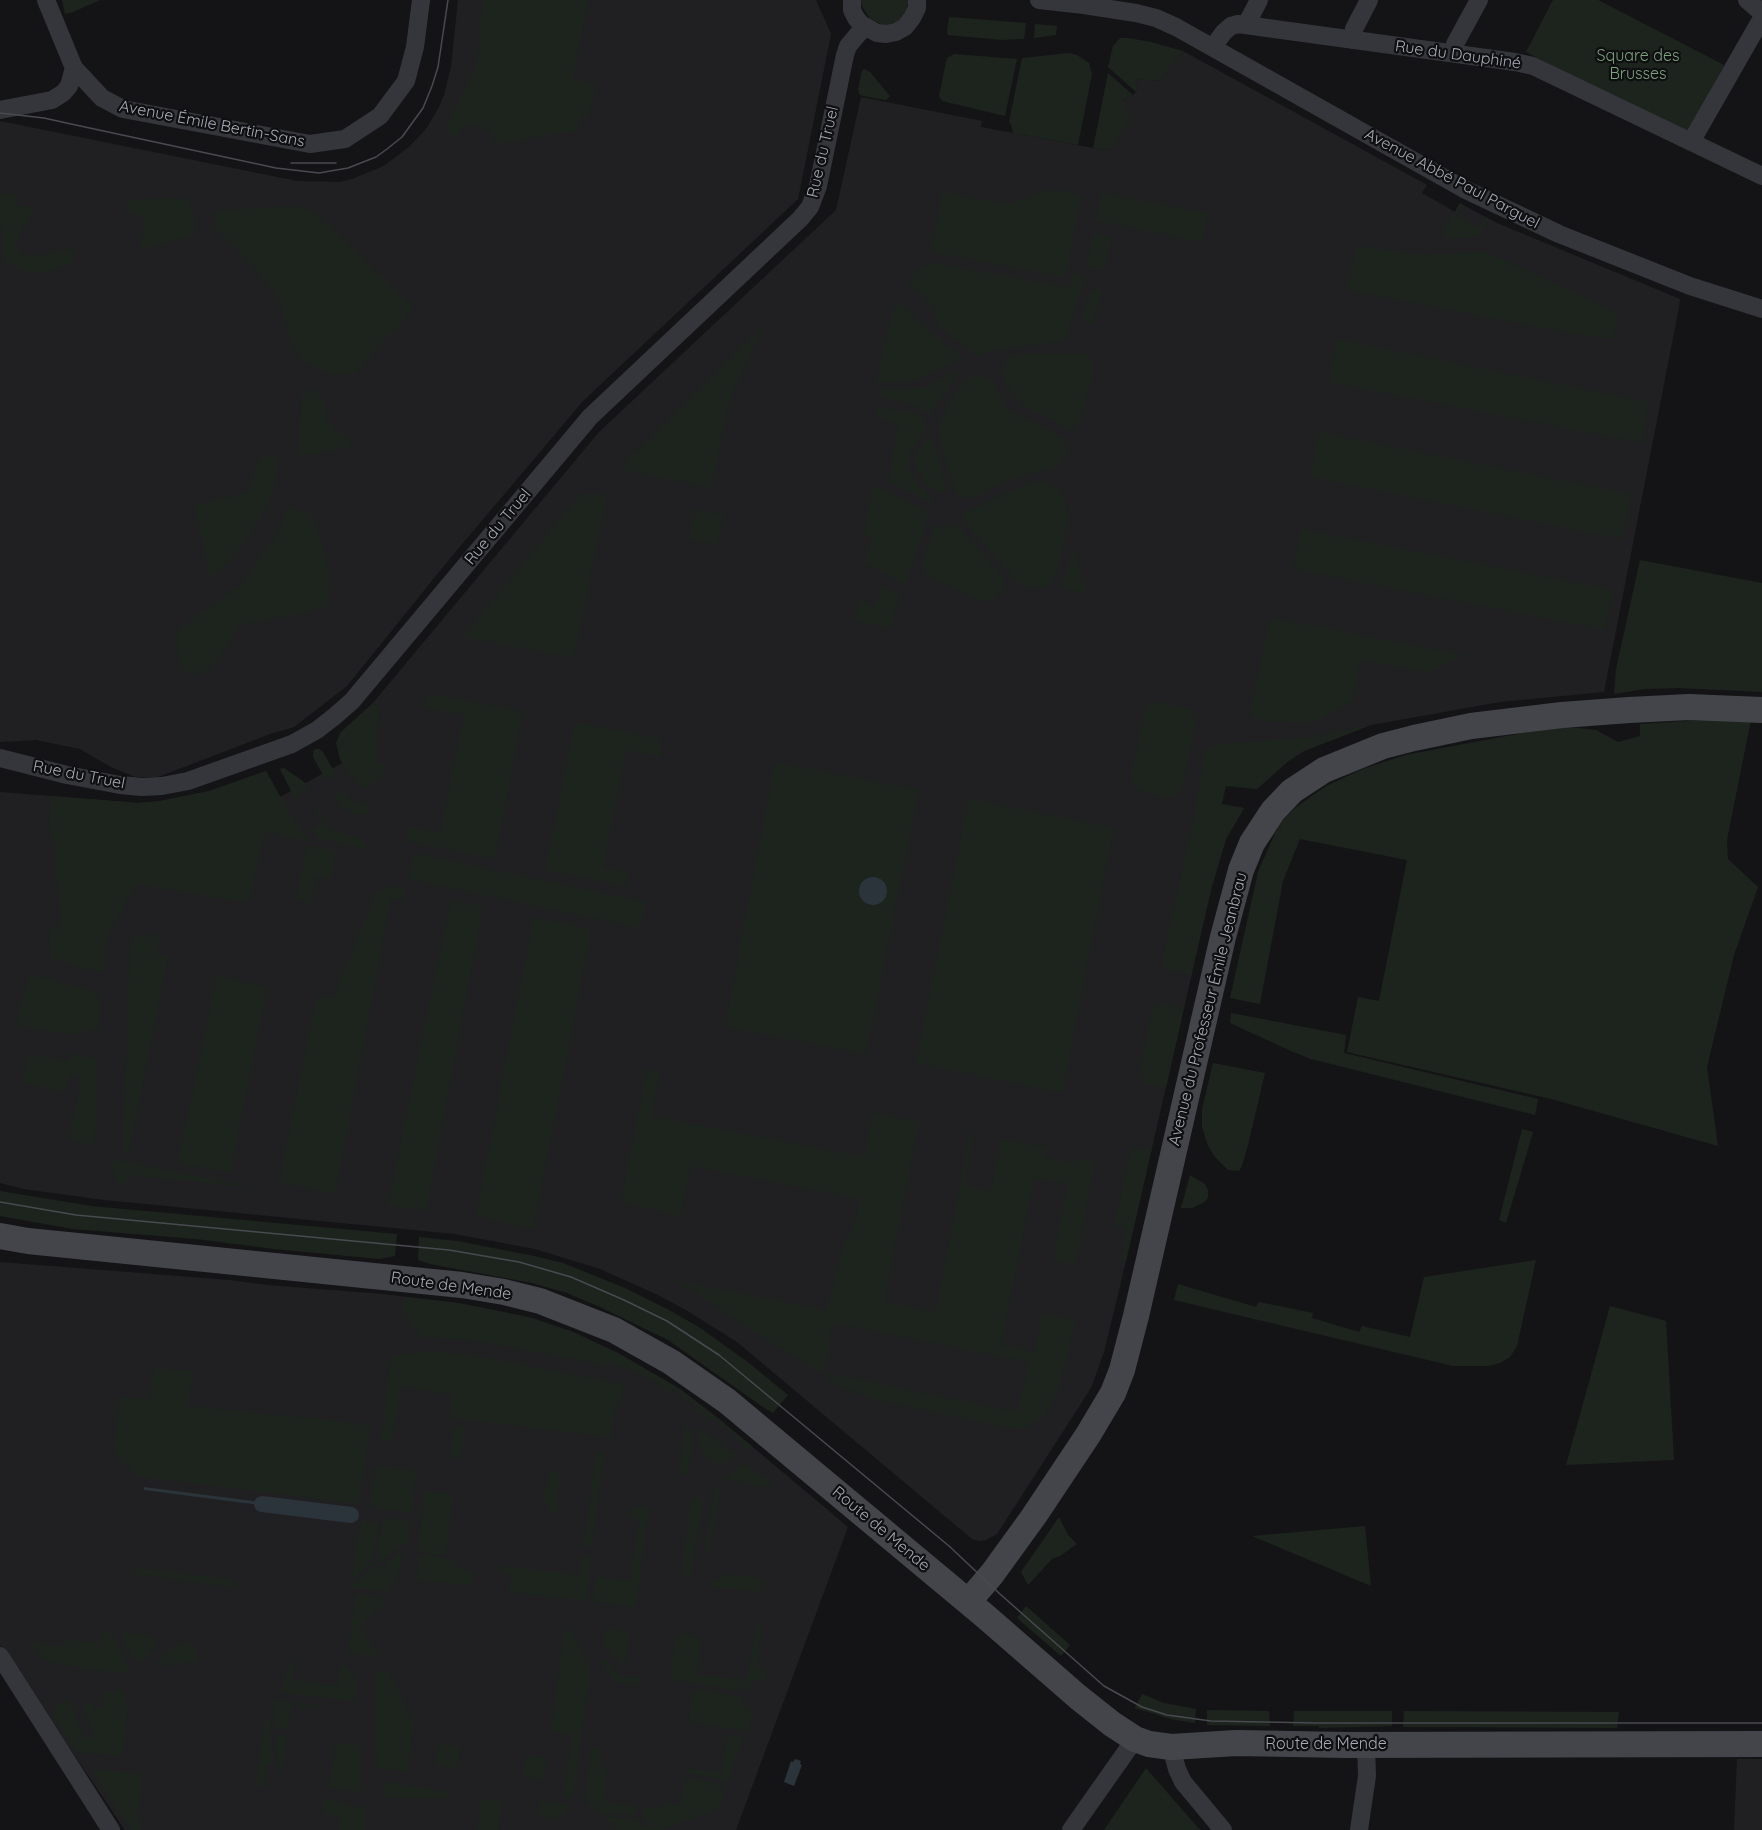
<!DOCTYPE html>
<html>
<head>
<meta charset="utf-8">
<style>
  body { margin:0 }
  canvas { display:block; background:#141416 }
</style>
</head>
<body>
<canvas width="1762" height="1830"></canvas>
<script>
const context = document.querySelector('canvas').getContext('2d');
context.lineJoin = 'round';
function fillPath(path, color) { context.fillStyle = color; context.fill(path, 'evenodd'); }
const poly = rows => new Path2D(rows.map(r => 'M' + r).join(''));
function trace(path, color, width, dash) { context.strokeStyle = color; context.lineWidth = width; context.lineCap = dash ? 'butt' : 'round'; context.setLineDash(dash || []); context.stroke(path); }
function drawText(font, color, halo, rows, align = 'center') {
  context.font = font + ' Quicksand,sans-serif'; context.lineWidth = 4.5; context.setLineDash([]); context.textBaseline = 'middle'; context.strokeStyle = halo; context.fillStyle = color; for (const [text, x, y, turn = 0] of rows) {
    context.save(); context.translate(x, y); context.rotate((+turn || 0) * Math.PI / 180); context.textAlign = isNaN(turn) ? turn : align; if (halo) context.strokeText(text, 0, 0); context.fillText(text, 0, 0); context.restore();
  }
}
fillPath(poly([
  [458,0,816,0,831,34,798,199,583,401,447,562,347,686,294,727,270,734,158,777,135,777,109,766,80,749,36,740,0,742,0,121,297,181,340,182,352,179,384,166,410,146,426,129,438,109,444,95,451,67],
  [1183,51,1427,185,1422,193,1457,213,1463,205,1497,223,1680,299,1679,307,1604,692,1500,702,1371,725,1304,751,1287,762,1257,789,1225,785,1222,804,1244,808,1226,839,1212,886,1126,1261,1104,1352,1091,1388,997,1534,986,1540,979,1541,972,1539,737,1342,686,1310,658,1295,600,1269,535,1249,455,1234,104,1200,24,1189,0,1183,0,792,139,803,160,801,209,791,266,771,280,797,346,761,340,733,372,704,599,432,836,210,861,97,982,121,981,127,1093,148,1109,150,1122,100,1133,95,1136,92,1138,79,1159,81],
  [0,1262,229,1280,267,1285,383,1294,458,1303,489,1309,532,1318,573,1332,618,1353,680,1389,717,1417,848,1527,736,1830,125,1830,0,1645],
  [1737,1759,1762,1759,1762,1830,1734,1830]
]), '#202023');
fillPath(poly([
  [62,0,100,0,73,12,65,14],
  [484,0,588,0,573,79,596,85,589,117,581,115,577,131,495,144,491,133,479,125,472,124,465,127,455,137,445,131,477,65,480,24],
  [861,0,909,0,909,1,904,15,898,21,891,24,884,25,870,19,862,6],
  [1553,0,1598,0,1724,65,1688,135,1526,52],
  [949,17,1026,23,1024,39,1002,40,948,35,947,32],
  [1035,24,1057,26,1056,35,1034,38],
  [1120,38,1128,38,1151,42,1183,51,1159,81,1138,79,1136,92,1108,67,1113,46],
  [1069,53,1077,55,1089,63,1092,74,1078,145,1013,133,1011,125,1009,122,1022,58],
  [954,54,1017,59,1005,116,942,101,939,96,946,62,947,58],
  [864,69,870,72,890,96,886,100,863,96,859,94,858,89,862,71],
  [1108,73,1133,95,1122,100,1130,120,1109,150,1093,148],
  [1055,189,1081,196,1065,277,931,252,942,192,1007,204],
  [0,193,18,194,16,205,36,208,24,225,15,247,23,256,40,255,75,248,71,264,52,271,33,273,16,268,4,260,3,234,0,219],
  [1101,193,1208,213,1202,242,1096,221],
  [173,198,185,199,189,201,194,217,194,235,140,250,145,217,124,211,128,200],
  [1460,203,1463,205,1456,216,1479,228,1485,217,1489,219,1478,236,1447,239,1444,236,1444,229],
  [293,206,316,213,413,307,398,328,382,342,356,373,332,374,307,364,293,348,277,294,225,237,214,230,217,210],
  [1093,234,1111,238,1105,269,1087,266],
  [1357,247,1371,247,1417,254,1487,252,1618,313,1614,339,1569,333,1347,290],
  [929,262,1069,288,1074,273,1083,276,1084,279,1065,341,993,350,977,356,937,325,936,310,907,282,923,265,928,266],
  [1096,290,1102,290,1092,325,1085,322,1082,317,1090,292],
  [901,302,926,328,963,359,912,381,876,382,893,309],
  [764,325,731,396,711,488,623,470,624,464],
  [1337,339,1649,402,1641,443,1329,382],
  [1023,354,1086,354,1090,358,1094,365,1093,375,1079,423,1073,430,1067,429,1045,415,1037,413,1022,404,1014,396,1005,381,1002,369,1009,357],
  [957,371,959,373,929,414,913,405,880,396,882,387,892,389,922,388,930,386],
  [973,375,989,378,1009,410,1020,417,1052,431,1063,439,1068,449,1057,467,1008,480,975,497,965,498,960,496,954,490,940,440,939,423,953,398,963,384],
  [305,390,314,391,325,400,327,422,351,441,352,447,298,456,302,396],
  [878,406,900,411,913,412,922,417,925,422,925,427,922,435,908,455,908,464,917,484,933,499,930,502,889,482,898,423,876,417],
  [1319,432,1631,494,1622,539,1311,477],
  [927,438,932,439,934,442,946,488,941,493,928,486,919,473,916,464,916,455,920,447],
  [271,455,278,459,278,468,274,487,266,508,249,535,229,562,210,577,195,505,246,493,252,483,256,465,261,458],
  [1045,481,1060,491,1066,505,1068,518,1057,576,1051,584,1039,588,1027,587,1018,582,967,525,964,520,964,516,967,512,1008,492,1032,482],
  [873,485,926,510,928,518,905,585,866,564,872,537,864,535],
  [581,494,601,494,606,499,574,658,463,637],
  [287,507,309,514,319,534,326,557,330,583,327,606,299,614,239,625,220,656,208,670,194,675,186,673,177,652,176,635,183,626,244,582,280,529],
  [696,509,724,515,718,545,689,539],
  [955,523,1003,578,1003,588,998,595,990,601,980,601,928,576,923,568,923,562,935,526,945,527],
  [1301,529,1613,590,1605,630,1293,569],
  [1075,549,1081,579,1087,592,1061,589],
  [1640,560,1762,583,1762,692,1679,688,1645,689,1614,694,1616,669],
  [883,587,901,596,889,628,855,621,859,599,873,607],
  [1270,618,1273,618,1464,655,1430,673,1360,660,1352,701,1313,723,1260,721,1250,715],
  [431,694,523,711,495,859,407,841,407,826,440,833,464,715,421,707,427,697],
  [1161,702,1187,708,1192,712,1195,724,1183,786,1178,793,1168,798,1143,792,1134,786,1131,775,1146,708,1153,703],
  [372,704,379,706,375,763,386,764,382,777,367,787,361,786,346,770,340,759,336,743,340,733],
  [1717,719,1751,720,1727,840,1728,859,1758,887,1734,955,1707,1067,1718,1146,1551,1099,1347,1052,1358,997,1379,1001,1407,860,1300,839,1283,881,1260,1004,1230,998,1258,872,1275,833,1284,819,1295,808,1326,786,1363,769,1405,755,1523,733,1568,727,1596,730,1618,742,1640,736,1640,724],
  [575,722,659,738,662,757,626,750,603,867,629,872,626,886,546,870],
  [1371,725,1304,751,1287,762,1257,789,1226,786,1222,804,1244,808,1226,839,1212,886,1191,975,1169,970,1163,967,1162,961,1193,822,1205,753,1211,746,1228,743,1304,738],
  [315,749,319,749,323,752,335,773,332,778,329,779,323,775,313,757,313,752],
  [775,762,919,790,866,1054,725,1027],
  [284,768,303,781,309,789,294,797,280,769],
  [266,771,290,814,310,842,265,832,248,903,136,884,107,937,102,973,51,959,49,928,62,926,56,872,57,845,49,829,51,796,139,803,160,801,209,791],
  [342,790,352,801,367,804,369,809,368,814,366,815,353,813,341,806,334,796,335,794],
  [969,799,1114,828,1062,1093,916,1063],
  [318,806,330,829,360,839,364,842,367,849,316,838,312,829,323,823,315,807],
  [307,845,336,851,330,879,316,876,311,903,296,900],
  [414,853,646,902,640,928,408,879],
  [390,886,406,889,404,901,391,898,335,1194,279,1182,317,996,333,998,377,892],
  [451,900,483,906,426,1211,388,1205],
  [534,917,590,929,589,942,533,1230,476,1215],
  [143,933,160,937,156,953,168,956,129,1153,123,1151,130,945,133,939],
  [30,974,91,990,96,993,100,998,99,1028,74,1035,16,1025],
  [217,975,267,987,230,1173,178,1163],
  [1162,1003,1184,1008,1166,1088,1144,1083,1141,1065,1152,1009,1156,1005],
  [1231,1013,1346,1035,1344,1053,1538,1099,1535,1115,1311,1059,1291,1051,1230,1023],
  [71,1053,97,1059,95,1145,69,1140,82,1077,69,1075,65,1092,22,1083,28,1054,69,1062],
  [1213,1063,1265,1073,1248,1145,1242,1166,1239,1171,1228,1170,1215,1157,1208,1146,1202,1127,1202,1109],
  [647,1069,660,1071,652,1116,865,1157,873,1113,919,1122,884,1302,936,1312,970,1131,974,1134,965,1186,991,1191,1002,1139,1046,1147,1045,1157,1075,1164,1076,1158,1095,1162,1075,1266,1053,1260,1068,1184,1034,1178,1001,1345,1035,1352,1042,1314,1076,1319,1057,1394,1046,1413,1025,1429,1004,1427,870,1398,828,1381,828,1373,1017,1412,1030,1362,833,1323,823,1374,741,1324,694,1291,671,1280,827,1310,846,1236,852,1233,860,1199,691,1166,680,1216,621,1202],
  [1522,1129,1533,1132,1506,1223,1499,1220],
  [1152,1148,1126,1261,1121,1260,1127,1228,1114,1226,1131,1149],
  [111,1160,111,1159,256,1188,131,1175,123,1187,114,1177],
  [1190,1175,1205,1184,1208,1190,1208,1197,1205,1202,1192,1208,1181,1208],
  [0,1191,91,1206,397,1234,395,1256,379,1259,274,1249,196,1239,73,1229,0,1216],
  [419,1237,457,1241,534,1256,563,1263,625,1288,667,1309,699,1327,749,1363,788,1395,773,1413,763,1407,668,1340,600,1307,567,1293,532,1283,430,1264,418,1260],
  [1536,1260,1517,1346,1510,1357,1500,1363,1488,1366,1453,1366,1174,1300,1178,1284,1256,1307,1259,1302,1313,1313,1312,1318,1359,1332,1362,1326,1410,1337,1424,1277],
  [404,1297,458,1303,489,1309,532,1318,573,1332,618,1353,680,1389,753,1447,747,1451,742,1447,744,1444,715,1420,712,1421,696,1410,698,1407,674,1389,671,1393,648,1377,634,1370,619,1367,618,1365,610,1363,610,1366,477,1341,422,1337,411,1324,403,1311],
  [1610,1306,1666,1321,1674,1460,1566,1465],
  [430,1351,472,1355,623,1384,622,1400,615,1408,611,1438,450,1418,452,1395,401,1386,392,1441,381,1440,391,1356],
  [154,1368,193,1371,188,1404,208,1408,360,1423,370,1428,358,1504,140,1477,122,1462,115,1451,119,1397,150,1399],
  [685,1422,693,1439,688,1475,679,1473],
  [455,1425,466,1426,461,1459,450,1458],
  [698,1427,736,1455,720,1466,702,1452],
  [596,1452,604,1453,592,1546,584,1546],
  [744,1463,770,1481,770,1488,723,1479],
  [376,1465,417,1471,411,1513,370,1507],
  [550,1472,562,1474,557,1496,558,1512,554,1514,544,1502,544,1494,545,1488,549,1485,548,1477],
  [715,1485,722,1486,709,1554,704,1553],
  [425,1491,453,1494,446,1555,418,1552],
  [691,1498,703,1499,691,1576,681,1574],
  [649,1506,636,1607,592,1602,596,1577,630,1581,639,1522,629,1515,631,1507],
  [383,1517,410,1521,407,1545,402,1544,380,1563,376,1562],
  [1059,1517,1068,1535,1077,1544,1060,1556,1052,1559,1028,1585,1021,1572],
  [361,1520,378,1523,373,1559,367,1558,366,1561,374,1563,352,1578],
  [1365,1526,1371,1586,1252,1536],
  [403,1549,399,1574,386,1592,348,1587,376,1566,382,1567],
  [420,1554,445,1557,445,1560,457,1562,456,1568,474,1571,471,1586,416,1579],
  [583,1556,591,1557,586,1601,509,1592,511,1574,500,1572,501,1565,580,1575],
  [135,1567,237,1580,236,1588,134,1574],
  [726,1574,761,1578,762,1586,760,1592,707,1586],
  [356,1594,389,1599,360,1625,364,1635,382,1658,350,1653,348,1651],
  [1026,1606,1070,1645,1061,1656,1017,1618],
  [756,1625,762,1625,757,1668,766,1671,771,1668,764,1679,754,1682,743,1691,673,1680,671,1668,676,1634,701,1637,697,1675,747,1679],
  [571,1627,590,1671,573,1797,564,1796,572,1735,551,1731,564,1631,570,1632],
  [605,1628,630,1631,625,1666,603,1645],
  [102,1632,112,1634,131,1669,126,1671,118,1673,60,1665,43,1659,31,1643,64,1646,66,1639,97,1643,97,1645,100,1645],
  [125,1632,154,1637,156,1639,155,1646,141,1662,134,1658,123,1641,122,1634],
  [185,1643,194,1644,199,1661,155,1667,155,1664,173,1648],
  [295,1657,293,1680,337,1686,341,1665,348,1667,356,1679,356,1702,281,1693,288,1665],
  [605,1659,618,1675,643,1678,641,1685,616,1682,601,1663],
  [383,1670,390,1674,413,1722,408,1772,377,1768,375,1672],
  [694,1689,741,1697,745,1706,754,1713,747,1731,688,1722],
  [125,1690,124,1705,128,1707,122,1756,77,1752,53,1716,57,1703,68,1700,85,1739,94,1736,82,1706,91,1702,94,1708,102,1708,103,1691],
  [1142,1694,1164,1703,1196,1709,1195,1723,1171,1719,1135,1708],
  [272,1700,322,1706,321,1709,291,1705,288,1730,275,1728],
  [1207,1710,1269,1711,1270,1726,1207,1725],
  [1294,1711,1392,1711,1392,1726,1319,1728,1319,1726,1293,1726],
  [1404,1711,1619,1712,1617,1728,1445,1727,1403,1727],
  [265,1718,269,1718,274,1764,266,1765,265,1786,256,1786],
  [727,1734,744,1736,727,1783,715,1778,686,1773,687,1769,722,1772],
  [275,1735,287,1736,281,1780],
  [332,1742,360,1745,360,1792,325,1786,326,1782,330,1782,335,1749,331,1748],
  [438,1744,460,1747,457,1768,436,1765],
  [592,1748,602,1749,600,1767,607,1768,603,1802,636,1806,635,1815,608,1812,603,1816,585,1801],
  [526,1755,547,1758,544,1780,523,1777],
  [1146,1768,1200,1830,1104,1830],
  [91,1769,142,1774,137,1816,141,1830,131,1830],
  [685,1778,710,1782,725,1789,720,1808,661,1830,619,1830,605,1818,609,1816,638,1821,646,1829,651,1825,641,1817,644,1808,662,1809,663,1800,680,1806],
  [383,1781,449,1792,448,1799,384,1797],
  [481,1798,502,1802,498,1830,477,1830],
  [324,1799,364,1808,364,1830,339,1830,340,1816,322,1813],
  [540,1801,570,1805,566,1812,558,1818,552,1820,538,1814]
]), '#1c241d');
fillPath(poly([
  '859 891a14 14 0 1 1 28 0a14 14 0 1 1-28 0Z',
  [144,1487,284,1505,283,1508,144,1490],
  [795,1759,801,1761,800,1764,802,1765,794,1786,784,1782,791,1761,793,1762]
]), '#2b343a');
trace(poly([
  [262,1504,351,1515]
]), '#2b343a', 16);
trace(poly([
  [46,0,74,68,102,98,123,109,310,144,345,139,380,116,406,81,415,47,421,0],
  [852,0,852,10,856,18,861,24,877,33,886,34,896,32,905,27,912,18,917,8,917,0],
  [1039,0,1084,5,1136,13,1156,18,1176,27,1464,189,1559,234,1690,286,1762,309],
  [1747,0,1762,13],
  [1246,25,1259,0],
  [1352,40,1354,29,1369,0],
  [1213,47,1224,32,1231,26,1238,24,1515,62,1533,66,1762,176],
  [1455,53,1455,44,1479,0],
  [0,110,52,100,63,93,69,86,74,68],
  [1691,142,1762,18],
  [0,758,67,775,120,785,142,787,162,786,188,781,292,744,317,730,335,716,352,701,590,417,800,219,810,207,818,186,845,55,848,46,859,33,866,28],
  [0,1656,111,1830],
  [1171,1747,1177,1769,1183,1782,1223,1830],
  [1071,1830,1135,1739],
  [1359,1830,1367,1776,1366,1744]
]), '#35363b', 18);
trace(poly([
  [0,1236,28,1241,462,1285,504,1292,540,1301,614,1330,671,1362,727,1401,985,1616,1078,1697,1112,1724,1135,1739,1149,1744,1171,1747,1236,1743,1348,1745,1762,1744],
  [968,1602,992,1574,1034,1516,1088,1435,1113,1393,1122,1370,1136,1316,1223,937,1241,870,1252,843,1273,811,1292,791,1324,770,1383,746,1414,738,1471,726,1562,715,1629,710,1689,707,1762,710]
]), '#43454b', 26);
trace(poly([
  [0,113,44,118,71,124,276,168,319,173,348,168,376,157,387,149,402,137,423,108,432,86,438,67,448,0],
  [291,163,336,163],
  [0,1202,76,1215,449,1250,519,1262,571,1277,624,1300,667,1321,719,1355,949,1546,1000,1594,1104,1686,1142,1707,1167,1715,1211,1721,1317,1723,1762,1723]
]), '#484a50', 1.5);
drawText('16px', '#a6abb7', '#0f0f11', [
  ["Rue du Dauphiné",1458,55,8],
  ["Avenue Émile Bertin-Sans",212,124,11],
  ["Rue du Truel",823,152,-77],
  ["Avenue Abbé Paul Parguel",1452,179,28],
  ["Rue du Truel",498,527,-50],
  ["Rue du Truel",79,775,11],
  ["Avenue du Professeur Émile Jeanbrau",1208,1009,-76],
  ["Route de Mende",451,1286,8],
  ["Route de Mende",881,1529,40],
  ["Route de Mende",1326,1744]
]);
drawText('16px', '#7da27e', '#0f0f11', [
  ["Square des",1638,56],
  ["Brusses",1638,74]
]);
</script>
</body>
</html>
